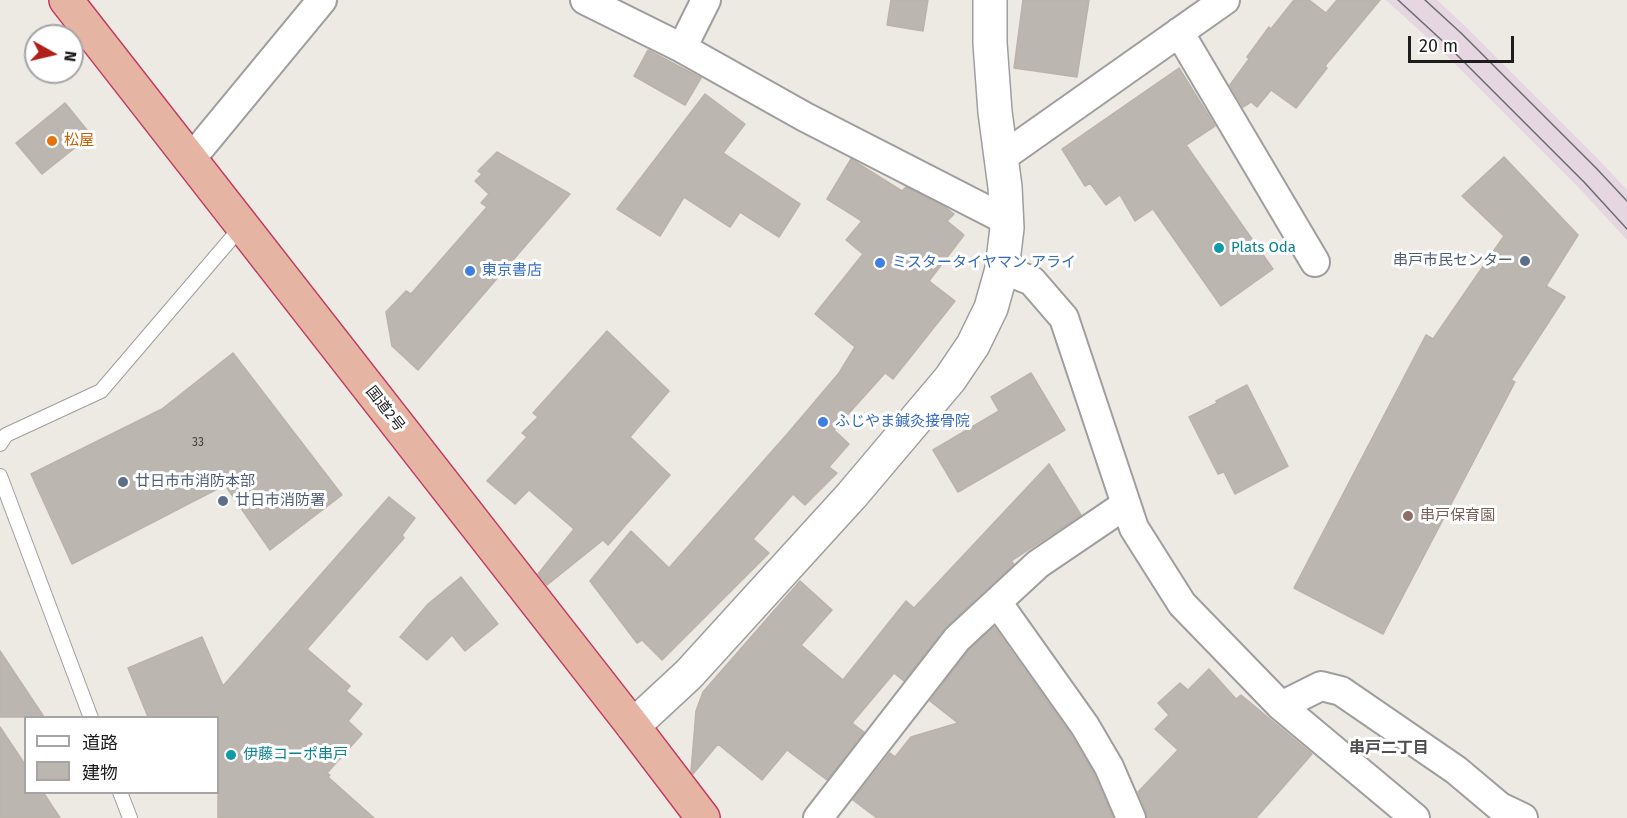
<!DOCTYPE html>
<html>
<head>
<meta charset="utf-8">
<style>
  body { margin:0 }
  #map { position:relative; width:1627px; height:818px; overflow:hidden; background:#edeae4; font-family:"Fira Sans","Noto Sans JP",sans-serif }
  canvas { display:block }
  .legend { position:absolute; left:24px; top:716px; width:195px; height:78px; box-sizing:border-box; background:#fff; border:2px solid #a5a5a5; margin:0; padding:8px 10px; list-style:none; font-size:18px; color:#1d1d1d }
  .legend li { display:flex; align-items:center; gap:12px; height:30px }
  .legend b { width:30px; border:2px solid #a5a5a5 }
  .north { position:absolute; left:24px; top:24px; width:60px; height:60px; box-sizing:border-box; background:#fff; border:2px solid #a5a5a5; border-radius:50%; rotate:98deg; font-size:16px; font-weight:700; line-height:24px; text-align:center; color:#1d1d1d }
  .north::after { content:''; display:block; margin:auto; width:21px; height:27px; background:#b02019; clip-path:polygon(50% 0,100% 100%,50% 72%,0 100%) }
  .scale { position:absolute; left:1408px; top:36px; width:106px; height:27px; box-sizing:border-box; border:3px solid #1d1d1d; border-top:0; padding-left:8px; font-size:18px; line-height:21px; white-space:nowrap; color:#1d1d1d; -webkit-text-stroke:4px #fff; paint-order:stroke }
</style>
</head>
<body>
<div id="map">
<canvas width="1627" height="818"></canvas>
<ul class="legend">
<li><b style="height:8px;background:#fff"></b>道路</li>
<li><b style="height:16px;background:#bcb6b1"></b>建物</li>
</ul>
<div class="north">N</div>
<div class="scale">20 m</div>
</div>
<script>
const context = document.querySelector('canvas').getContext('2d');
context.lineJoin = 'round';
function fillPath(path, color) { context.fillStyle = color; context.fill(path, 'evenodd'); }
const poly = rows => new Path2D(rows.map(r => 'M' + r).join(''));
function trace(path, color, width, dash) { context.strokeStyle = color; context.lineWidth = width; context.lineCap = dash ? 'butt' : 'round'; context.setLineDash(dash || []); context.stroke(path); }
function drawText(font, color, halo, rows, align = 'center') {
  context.font = font + ' "Fira Sans","Noto Sans JP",sans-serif'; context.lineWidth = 6; context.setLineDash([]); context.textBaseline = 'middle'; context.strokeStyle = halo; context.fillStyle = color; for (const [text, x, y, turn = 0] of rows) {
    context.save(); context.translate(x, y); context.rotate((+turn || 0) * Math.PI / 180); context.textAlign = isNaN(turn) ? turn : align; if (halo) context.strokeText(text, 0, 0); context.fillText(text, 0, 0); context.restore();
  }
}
fillPath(poly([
  [1386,0,1437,0,1466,27,1602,163,1627,190,1627,240,1578,187,1443,52]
]), '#e5d6e1');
const building = poly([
  [891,0,928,0,923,31,887,25,891,0],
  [1023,0,1089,0,1077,77,1014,68,1023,0],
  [1294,0,1309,0,1326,13,1337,0,1380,0,1325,66,1327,68,1296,108,1271,90,1257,107,1251,102,1243,107,1230,85,1249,59,1247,57,1269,27,1271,29,1294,0],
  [648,50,701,78,685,105,634,76,648,50],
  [1179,68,1215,126,1186,145,1273,269,1221,306,1153,209,1135,221,1120,195,1106,205,1090,183,1085,186,1062,149,1179,68],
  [705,94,745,124,723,153,800,204,779,237,740,212,730,227,684,197,660,236,617,209,705,94],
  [65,103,91,135,42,174,16,143,65,103],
  [497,152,570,194,418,370,392,346,386,312,406,291,411,294,487,207,481,203,489,194,475,181,482,174,478,171,497,152],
  [1504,157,1578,235,1546,286,1565,297,1511,380,1515,382,1383,634,1294,588,1426,335,1433,339,1504,236,1462,196,1504,157],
  [851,159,902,191,906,187,945,207,954,214,947,221,964,235,929,281,955,301,893,379,885,373,834,430,849,444,829,467,837,473,805,505,793,494,753,539,769,553,662,660,642,640,637,643,590,581,631,531,669,568,789,432,839,373,855,347,815,314,863,254,846,240,862,221,827,199,851,159],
  [607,331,669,391,630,437,670,475,608,545,603,540,547,585,538,574,574,529,529,490,515,504,487,481,527,437,522,433,538,417,533,413,607,331],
  [233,353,342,495,270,550,225,485,72,564,31,474,162,409,233,353],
  [1031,373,1065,430,958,492,933,450,999,411,991,397,1031,373],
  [1247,385,1288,466,1235,494,1224,472,1218,474,1189,417,1217,403,1216,401,1247,385],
  [1049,464,1081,515,1011,561,1014,564,944,629,904,681,894,673,852,723,864,732,827,780,787,750,762,780,718,744,693,774,691,772,696,711,703,692,800,581,832,610,801,645,843,680,906,601,914,608,1049,464],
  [389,497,415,518,402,535,404,538,307,649,350,686,346,691,362,704,348,721,362,734,327,773,330,775,328,777,374,818,218,818,218,717,148,717,128,668,202,637,223,686,389,497],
  [461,577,498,624,465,651,452,635,427,660,400,637,428,604,461,577],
  [994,627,1071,735,1094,774,1113,818,877,818,853,800,890,753,895,757,911,737,958,723,930,701,969,650,994,627],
  [0,651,44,717,0,717,0,651],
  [1209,669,1236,699,1241,695,1312,754,1256,818,1147,818,1146,811,1138,792,1178,750,1155,729,1169,715,1158,703,1180,683,1188,690,1209,669],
  [0,727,26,766,26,792,43,792,60,818,0,818,0,727]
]);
fillPath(building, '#bcb6b1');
trace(building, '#bcb2a8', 1.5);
const service = poly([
  [0,444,6,435,101,391,242,226],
  [0,476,91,718],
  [120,792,130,818]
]);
const minor = poly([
  [585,0,682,48,805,117,1006,220],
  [1179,32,1315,262],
  [682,48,706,0],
  [1001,158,1225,0],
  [190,160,322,0],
  [1002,269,1032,281,1064,318,1134,528,1182,604,1281,706,1415,818],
  [997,602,1085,726,1109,767,1131,818],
  [1281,706,1321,686,1341,691,1456,770,1500,807,1523,818],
  [818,818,957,639,1038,564,1125,505]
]);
const tertiary = poly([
  [633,726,689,674,852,495,950,379,973,345,991,308,1002,269,1007,228,1005,187,995,112,990,43,990,0]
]);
const trunk = poly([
  [66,0,633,726,703,818]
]);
trace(service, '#9e9e9e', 16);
trace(minor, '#9e9e9e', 32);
trace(tertiary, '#9e9e9e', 36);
trace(trunk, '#c23a62', 36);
trace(service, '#fff', 14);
trace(minor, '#fff', 28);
trace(tertiary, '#fff', 33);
trace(trunk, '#e6b4a2', 33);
trace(poly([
  [1398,0,1448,46,1584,182,1627,229],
  [1425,0,1461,33,1597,169,1627,201]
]), '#6b6b6b', 1.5);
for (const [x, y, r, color] of [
  [52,141,6,"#e8710a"],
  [1219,248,6,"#0f9aa8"],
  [1525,261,6,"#5c6f8a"],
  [880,263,6,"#3f7fe0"],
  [470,271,6,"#3f7fe0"],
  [823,422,6,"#3f7fe0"],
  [123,482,6,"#5c6f8a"],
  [223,501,6,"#5c6f8a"],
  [1408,516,6,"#8d6e63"],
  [231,755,6,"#0f9aa8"]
]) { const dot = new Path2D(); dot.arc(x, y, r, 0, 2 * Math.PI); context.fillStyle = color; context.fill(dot); trace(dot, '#fff', 2); }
drawText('12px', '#454342', null, [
  ["33",198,443]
]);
drawText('15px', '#c56008', '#fff', [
  ["松屋",64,141]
], 'left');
drawText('15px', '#0d838f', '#fff', [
  ["Plats Oda",1231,248],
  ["伊藤コーポ串戸",243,755]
], 'left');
drawText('15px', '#4e5e75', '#fff', [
  ["串戸市民センター",1513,261,"right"],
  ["廿日市市消防本部",135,482],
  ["廿日市消防署",235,501]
], 'left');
drawText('15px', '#366cbe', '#fff', [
  ["ミスタータイヤマン アライ",892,263],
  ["東京書店",482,271],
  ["ふじやま鍼灸接骨院",835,422]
], 'left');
drawText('15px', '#1d1d1d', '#fff', [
  ["国道2号",385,409,52]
]);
drawText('15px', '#785e54', '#fff', [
  ["串戸保育園",1420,516]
], 'left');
drawText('bold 16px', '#505050', '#fff', [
  ["串戸二丁目",1389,749]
]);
</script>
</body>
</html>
